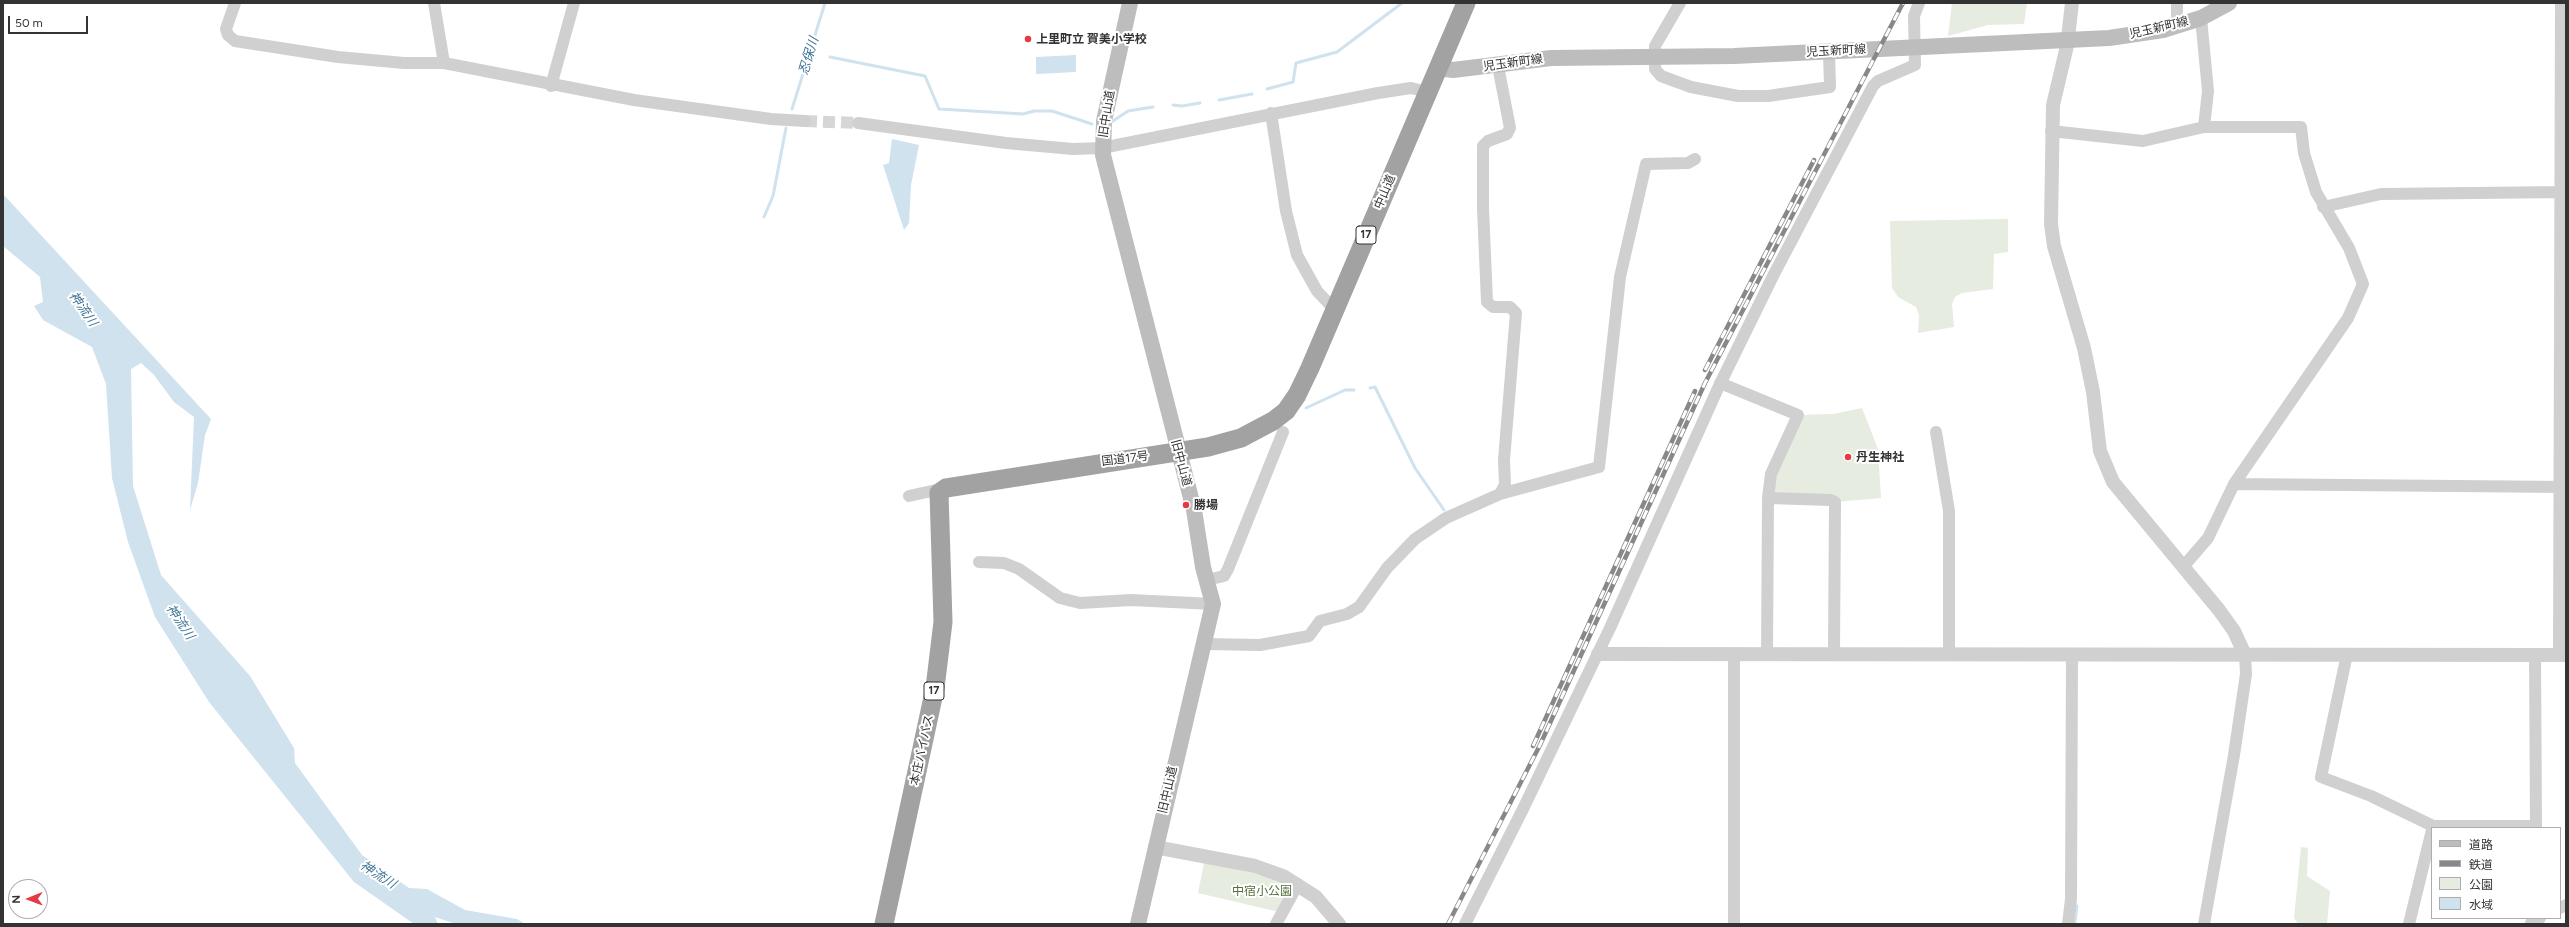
<!DOCTYPE html>
<html>
<head>
<meta charset="utf-8">
<style>
  body { margin:0 }
  #map { position:relative; width:2569px; height:927px; overflow:hidden; background:#fff; font-family:Figtree,"Noto Sans JP",sans-serif }
  canvas { display:block }
  .frame { position:absolute; inset:0; border:4px solid #333; pointer-events:none }
  .legend { position:absolute; left:2431px; top:827px; width:130px; height:92px; box-sizing:border-box; background:#fff; border:1px solid #adadad; margin:0; padding:5px 7px; list-style:none; font-size:12px; color:#333 }
  .legend li { display:flex; align-items:center; gap:8px; height:20px }
  .legend b { width:20px; border:1px solid #adadad }
  .north { position:absolute; left:8px; top:879px; width:40px; height:40px; box-sizing:border-box; background:#fff; border:1px solid #adadad; border-radius:50%; rotate:269deg; font-size:11px; font-weight:700; line-height:16px; text-align:center; color:#333 }
  .north::after { content:''; display:block; margin:auto; width:14px; height:18px; background:#e63946; clip-path:polygon(50% 0,100% 100%,50% 72%,0 100%) }
  .scale { position:absolute; left:8px; top:16px; width:80px; height:18px; box-sizing:border-box; border:2px solid #333; border-top:0; padding-left:5px; font-size:12px; line-height:14px; white-space:nowrap; color:#333; -webkit-text-stroke:3px #fff; paint-order:stroke }
</style>
</head>
<body>
<div id="map">
<canvas width="2569" height="927"></canvas>
<div class="frame"></div>
<ul class="legend">
<li><b style="height:5px;background:#bdbdbd"></b>道路</li>
<li><b style="height:5px;background:#888"></b>鉄道</li>
<li><b style="height:11px;background:#e6ecdf"></b>公園</li>
<li><b style="height:11px;background:#cfe2ee"></b>水域</li>
</ul>
<div class="north">N</div>
<div class="scale">50 m</div>
</div>
<script>
const context = document.querySelector('canvas').getContext('2d');
context.lineJoin = 'round';
function fillPath(path, color) { context.fillStyle = color; context.fill(path, 'evenodd'); }
const poly = rows => new Path2D(rows.map(r => 'M' + r).join(''));
function trace(path, color, width, dash) { context.strokeStyle = color; context.lineWidth = width; context.lineCap = dash ? 'butt' : 'round'; context.setLineDash(dash || []); context.stroke(path); }
function drawText(font, color, halo, rows, align = 'center') {
  context.font = font + ' Figtree,"Noto Sans JP",sans-serif'; context.lineWidth = 4; context.setLineDash([]); context.textBaseline = 'middle'; context.strokeStyle = halo; context.fillStyle = color; for (const [text, x, y, turn = 0] of rows) {
    context.save(); context.translate(x, y); context.rotate((+turn || 0) * Math.PI / 180); context.textAlign = isNaN(turn) ? turn : align; if (halo) context.strokeText(text, 0, 0); context.fillText(text, 0, 0); context.restore();
  }
}
fillPath(poly([
  [1952,3,2027,3,2024,24,1988,25,1948,36],
  [2008,219,2008,252,1994,254,1993,289,1962,293,1955,297,1952,304,1954,327,1918,333,1919,315,1916,307,1898,297,1892,288,1890,221],
  [1862,408,1878,449,1881,498,1835,502,1768,498,1798,415,1833,414],
  [2301,847,2308,848,2307,876,2330,891,2327,924,2298,924,2294,918],
  [1204,863,1277,878,1292,889,1279,912,1198,893]
]), '#e6ecdf');
fillPath(poly([
  [1076,55,1076,72,1036,74,1036,57],
  [892,139,919,145,911,185,909,223,904,230,883,165,889,163],
  [3,194,211,419,205,435,198,483,190,510,194,417,174,402,154,375,141,363,131,369,133,486,161,575,250,676,294,748,295,763,362,855,409,888,427,889,465,910,517,919,525,924,456,924,435,917,438,924,414,924,354,882,209,702,155,617,128,542,112,478,106,384,92,347,43,320,34,306,43,302,40,277,3,246]
]), '#cfe2ee');
trace(poly([
  [830,57,925,76,939,109,1023,114,1034,111,1052,111,1092,124],
  [1267,89,1293,82,1296,63,1337,52,1402,3],
  [1219,100,1252,94],
  [1173,105,1182,106,1200,103],
  [792,109,825,3],
  [1110,123,1128,111,1153,107],
  [764,217,773,196,786,128],
  [1370,388,1375,387,1415,468,1444,510],
  [1306,408,1345,390,1354,390],
  [2075,922,2077,906]
]), '#cfe2ee', 3);
trace(poly([
  [805,121,858,123]
]), '#d6d6d6', 12, [12, 6]);
trace(poly([
  [235,3,226,29,228,35,235,41,338,57,404,63,444,63,634,100,771,119,805,121],
  [434,3,444,63],
  [1680,3,1655,46,1655,69,1661,76,1691,87,1738,96,1768,96,1830,87,1829,51],
  [2177,3,2177,26],
  [2201,18,2208,91,2204,127],
  [551,86,574,3],
  [1271,113,1286,211,1297,255,1317,291,1334,309],
  [858,123,1006,143,1073,149,1102,148,1378,93,1411,88,1428,92],
  [2051,131,2143,141,2204,127,2301,127,2304,153,2316,192,2349,248,2363,284,2348,318,2234,484,2208,538,2183,567],
  [2323,207,2381,194,2566,192],
  [1720,383,1798,415,1771,474,1768,498,1767,655],
  [1936,432,1949,511,1949,654],
  [2234,484,2566,487],
  [1500,494,1599,467,1620,277,1646,164,1688,163,1695,159],
  [909,496,945,488],
  [1768,498,1831,500,1835,502,1834,654],
  [979,562,1004,563,1019,569,1060,598,1080,603,1131,600,1213,604],
  [1207,580,1224,576,1228,569,1283,432],
  [1205,644,1260,645,1309,636,1320,621,1347,614,1359,607,1387,568,1415,539,1446,518,1500,494,1505,485,1504,460,1516,313,1510,307,1493,307,1487,302,1483,208,1483,146,1488,141,1507,134,1510,128,1498,66],
  [1734,654,1734,924],
  [2347,654,2321,777,2371,796,2433,826,2536,826],
  [2535,655,2536,828],
  [2559,655,2561,3],
  [2560,908,2566,905],
  [2531,923,2540,918],
  [1276,924,1298,884],
  [1465,924,1523,809,1610,628,1719,386,1773,276,1873,86,1878,81,1915,65,1914,16,1919,3],
  [2068,924,2071,899,2072,654],
  [2204,924,2234,755,2246,674,2245,655],
  [2409,924,2432,830]
]), '#d0d0d0', 12);
trace(poly([
  [2072,3,2067,46,2053,105,2051,224,2054,246,2084,348,2093,392,2100,451,2113,482,2219,610,2234,631,2245,655],
  [1598,654,2566,655],
  [1155,847,1255,866,1283,876,1316,897,1339,924]
]), '#d0d0d0', 14);
trace(poly([
  [1130,3,1104,121,1103,155,1194,510,1203,567,1213,604,1138,924],
  [1438,68,1453,70,1551,58,1734,56,2109,38,2163,30,2201,18,2229,3]
]), '#bdbdbd', 16);
trace(poly([
  [884,924,935,688,943,622,939,493,946,488,1208,447,1241,438,1273,421,1286,411,1297,395,1310,368,1466,3]
]), '#a2a2a2', 19);
const rail = poly([
  [1705,370,1814,160],
  [1533,746,1695,391],
  [1448,924,1540,745,1705,383,1903,3]
]);
trace(rail, '#888', 4.5);
trace(rail, '#fff', 3, [9]);
for (const [x, y, r, color] of [
  [1028,39,4,"#e63946"],
  [1848,457,4,"#e63946"],
  [1186,505,4,"#e63946"]
]) { const dot = new Path2D(); dot.arc(x, y, r, 0, 2 * Math.PI); context.fillStyle = color; context.fill(dot); trace(dot, '#fff', 1.5); }
for (const [x, y, w] of [
  [1366,235,20],
  [934,691,20]
]) { const box = new Path2D(); box.roundRect(x - w / 2, y - 9, w, 18, 3); context.fillStyle = '#fff'; context.fill(box); trace(box, '#333', 1); }
drawText('bold 11px', '#333', null, [
  ["17",1366,235],
  ["17",934,691]
]);
drawText('12px', '#333', '#fff', [
  ["児玉新町線",2159,28,-13],
  ["児玉新町線",1836,51,-3],
  ["児玉新町線",1513,63,-8],
  ["旧中山道",1107,114,-81],
  ["中山道",1385,192,-67],
  ["国道17号",1125,459,-7],
  ["旧中山道",1181,463,75],
  ["本庄バイパス",922,750,-78],
  ["旧中山道",1168,790,-77]
]);
drawText('bold 12px', '#333', '#fff', [
  ["上里町立 賀美小学校",1036,39],
  ["丹生神社",1856,457],
  ["勝場",1194,505]
], 'left');
drawText('12px', '#56703f', '#fff', [
  ["中宿小公園",1262,891]
]);
drawText('italic 13px', '#3f7597', '#fff', [
  ["忍保川",809,56,-73],
  ["神流川",83,309,55],
  ["神流川",180,622,56],
  ["神流川",378,875,33]
]);
</script>
</body>
</html>
